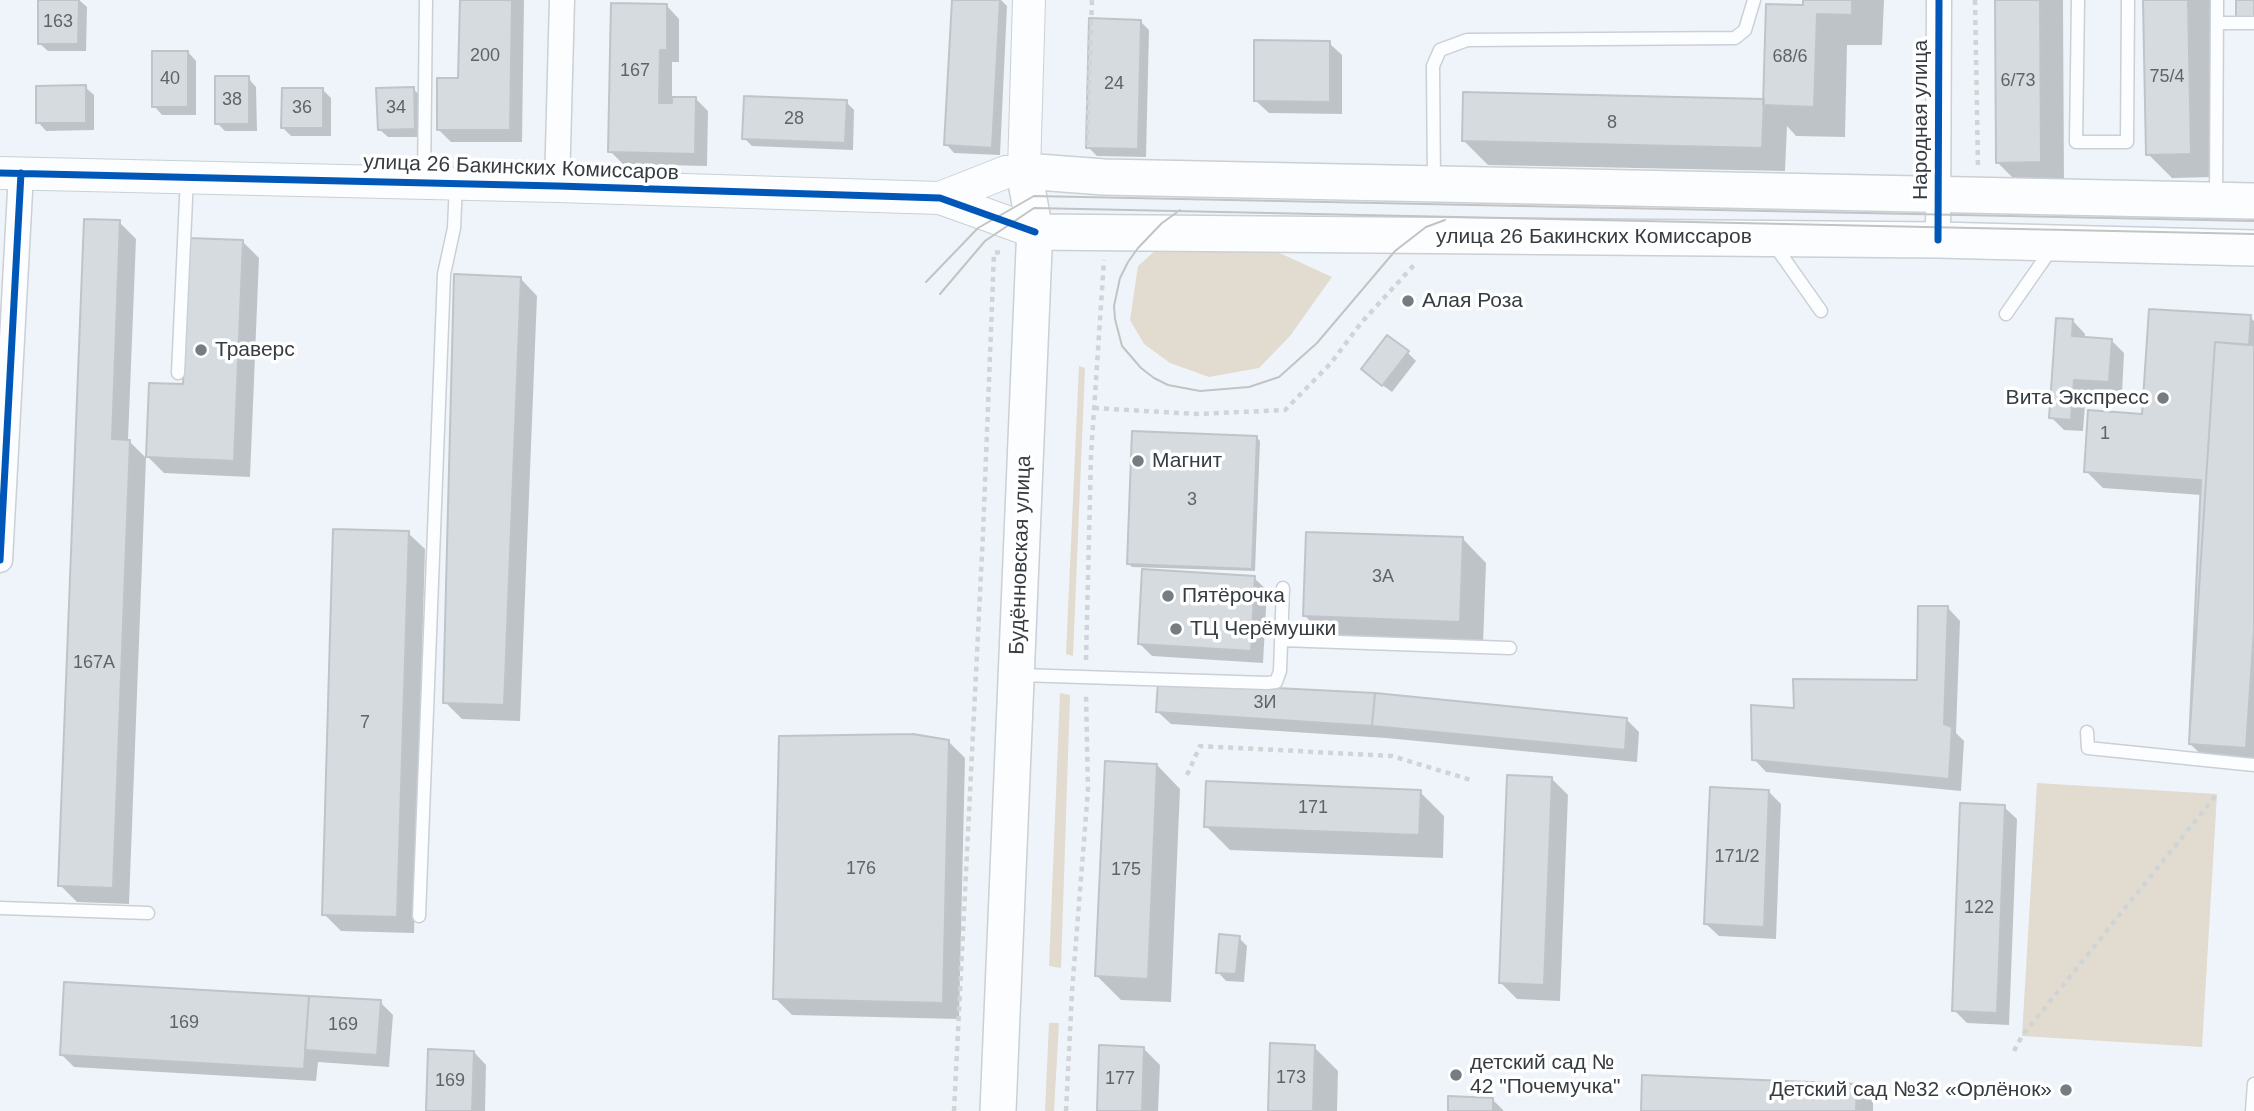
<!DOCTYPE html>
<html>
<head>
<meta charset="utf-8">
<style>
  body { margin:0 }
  canvas { display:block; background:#eef4f9 }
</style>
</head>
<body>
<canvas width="2254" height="1111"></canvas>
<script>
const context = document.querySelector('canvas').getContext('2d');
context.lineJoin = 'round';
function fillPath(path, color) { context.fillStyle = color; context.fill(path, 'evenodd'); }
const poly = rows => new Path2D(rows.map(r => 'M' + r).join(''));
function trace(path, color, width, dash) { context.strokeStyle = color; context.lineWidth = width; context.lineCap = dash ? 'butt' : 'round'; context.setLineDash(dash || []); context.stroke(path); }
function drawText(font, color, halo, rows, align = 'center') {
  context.font = font + ' Helvetica,sans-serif'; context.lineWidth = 7; context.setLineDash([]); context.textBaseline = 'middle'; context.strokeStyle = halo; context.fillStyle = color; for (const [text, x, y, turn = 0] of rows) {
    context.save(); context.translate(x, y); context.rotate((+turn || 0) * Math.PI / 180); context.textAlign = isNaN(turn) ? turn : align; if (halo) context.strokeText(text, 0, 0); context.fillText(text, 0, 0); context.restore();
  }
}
fillPath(poly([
  [1156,250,1273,250,1332,277,1290,336,1259,368,1209,377,1170,363,1144,344,1130,320,1138,266],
  [1079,366,1085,368,1073,656,1066,654],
  [1060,693,1070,695,1061,968,1049,966],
  [2037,783,2217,794,2202,1047,2022,1036],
  [1049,1023,1059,1023,1054,1111,1045,1111]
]), '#e1dccf');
fillPath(poly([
  [40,0,79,0,87,7,86,51,48,51,39,43],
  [461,0,524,0,522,142,451,142,438,129,460,80],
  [953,0,1001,0,1007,6,1000,155,954,153,946,144],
  [1805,0,1884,0,1882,45,1847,45,1845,137,1796,136,1787,126,1785,171,1488,165,1464,141,1765,101,1805,7],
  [1996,0,2063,0,2064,185,2021,186,1997,162],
  [2145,0,2211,0,2214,177,2172,178,2148,154],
  [667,6,679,19,679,62,672,62,672,98,696,99,708,111,707,166,623,164,610,151],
  [1140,21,1149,30,1146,157,1097,156,1088,147],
  [1329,43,1342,55,1342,114,1269,113,1256,101],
  [188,52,196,61,196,115,162,115,154,106],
  [248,78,256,87,257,131,225,131,217,123],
  [85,87,94,95,94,130,46,131,38,122],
  [322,89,331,98,331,136,291,136,283,128],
  [413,89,422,97,423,137,388,137,379,129],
  [846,102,854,110,853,150,752,146,744,138],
  [119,222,136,239,128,440,146,458,129,904,77,902,60,885],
  [242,241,259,258,250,477,164,473,148,457,185,386],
  [521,279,537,296,520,721,462,719,445,702],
  [2250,317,2254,321,2254,764,2207,760,2190,744,2202,495,2103,488,2086,471],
  [2073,321,2085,334,2085,339,2111,340,2124,353,2122,394,2086,392,2083,431,2064,430,2051,417],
  [1408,353,1416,361,1392,392,1371,377],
  [1256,437,1260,441,1255,571,1132,567,1128,563],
  [408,533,425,549,414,933,341,931,324,914],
  [1463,539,1486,563,1483,645,1329,639,1305,616],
  [1254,578,1267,590,1263,663,1152,656,1139,643],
  [1948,608,1960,621,1956,733,1964,741,1961,791,1766,772,1754,759,1795,709,1919,682],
  [1158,712,1627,720,1639,732,1637,762,1386,738,1171,724],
  [948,741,965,758,959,1019,792,1015,775,998],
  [1157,765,1180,789,1171,1002,1121,1000,1097,976],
  [1551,778,1568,795,1560,1001,1517,999,1500,982],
  [1768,791,1781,804,1776,939,1719,936,1706,924],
  [1420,792,1444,816,1443,858,1230,850,1206,826],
  [2004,807,2017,819,2009,1025,1967,1023,1954,1010],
  [1239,938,1247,946,1244,982,1226,981,1218,972],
  [380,1002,393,1015,389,1067,318,1062,316,1081,74,1067,61,1054],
  [1314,1047,1338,1071,1337,1111,1269,1111],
  [1143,1048,1160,1065,1158,1111,1098,1111],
  [474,1052,486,1065,485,1111,427,1111],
  [1857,1086,1873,1102,1873,1111,1642,1111],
  [1493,1100,1504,1111,1450,1111]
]), '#0003');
const building = poly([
  [38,0,79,0,78,44,38,44,38,0],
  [460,0,512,0,510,130,437,130,437,78,458,78,460,0],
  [952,0,1000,0,992,148,944,145,952,0],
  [1803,0,1852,0,1852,15,1817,14,1814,107,1763,105,1766,4,1803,5,1803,0],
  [1995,0,2040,0,2041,162,1996,163,1995,0],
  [2143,0,2188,0,2191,154,2146,155,2143,0],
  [2236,0,2254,0,2254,17,2236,17,2236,0],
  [611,3,667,4,667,50,660,50,659,103,672,103,672,97,696,97,695,154,608,152,611,3],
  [1089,18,1141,20,1138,149,1086,148,1089,18],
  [1254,40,1330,41,1330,102,1254,101,1254,40],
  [152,51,188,51,188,107,152,107,152,51],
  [215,76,249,76,249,124,215,124,215,76],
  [86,85,86,123,36,123,36,86,86,85],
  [414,87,415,129,378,130,376,88,414,87],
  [282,88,323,88,323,128,281,128,282,88],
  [1463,92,1764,99,1762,148,1462,141,1463,92],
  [744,96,847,100,845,143,742,139,744,96],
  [84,219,120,220,112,439,130,440,113,888,58,886,84,219],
  [189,238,243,240,234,461,146,457,149,383,183,384,189,238],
  [454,274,521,277,504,705,443,703,454,274],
  [2149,309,2251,315,2249,345,2215,342,2189,744,2201,480,2084,472,2088,410,2142,414,2149,309],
  [2056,318,2073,319,2072,336,2112,339,2109,382,2074,380,2071,420,2049,418,2056,318],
  [1387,335,1409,351,1382,386,1361,369,1387,335],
  [2215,342,2254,345,2254,629,2246,748,2189,744,2215,342],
  [1132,431,1257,436,1252,569,1127,564,1132,431],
  [333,529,409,531,397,917,322,915,333,529],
  [1306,532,1463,537,1460,622,1303,616,1306,532],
  [1142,569,1255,576,1251,651,1138,644,1142,569],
  [1918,606,1948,606,1944,724,1952,727,1949,779,1752,760,1751,705,1794,708,1793,679,1917,680,1918,606],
  [1158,682,1375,693,1372,726,1156,712,1158,682],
  [1375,693,1627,718,1625,750,1372,726,1375,693],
  [913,734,949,740,943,1003,773,999,779,736,913,734],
  [1105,761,1157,764,1148,979,1095,976,1105,761],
  [1507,775,1552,777,1544,985,1499,983,1507,775],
  [1206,781,1421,790,1419,835,1204,827,1206,781],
  [1710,787,1769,790,1764,927,1704,924,1710,787],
  [1960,803,2005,805,1997,1013,1952,1011,1960,803],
  [1219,934,1240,936,1236,974,1216,973,1219,934],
  [64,982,309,996,304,1069,60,1055,64,982],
  [309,996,381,1000,377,1055,305,1050,309,996],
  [1270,1043,1315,1045,1313,1111,1268,1111,1270,1043],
  [1099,1045,1144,1047,1142,1111,1097,1111,1099,1045],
  [428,1049,474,1051,472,1111,426,1111,428,1049],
  [1642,1075,1857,1084,1856,1111,1641,1111,1642,1075],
  [1448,1096,1493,1098,1493,1111,1448,1111,1448,1096]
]);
fillPath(building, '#d5dbdf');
trace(building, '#bec4c9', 2);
const service = poly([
  [2078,0,2076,142,2127,142,2128,0],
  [2217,23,2254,23],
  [424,182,426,0],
  [1434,183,1433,66,1440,50,1467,40,1735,38,1745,30,1754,0],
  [2216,200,2217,0],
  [1773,243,1821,311],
  [2006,314,2052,248],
  [178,373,187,177],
  [1281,640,1510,648],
  [1020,675,1267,683,1276,682,1280,671,1283,588],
  [2087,732,2088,748,2254,765],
  [0,908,148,913],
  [419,916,444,274,454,228,456,184],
  [2252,1111,2254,1084]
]);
const minor = poly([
  [557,186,562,0],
  [1938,240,1939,0],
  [0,560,21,173]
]);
const tertiary = poly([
  [0,173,557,186,940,198,1035,232],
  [940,198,1006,172,1024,171,1029,0]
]);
const secondary = poly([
  [1035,232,1938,240,2254,248],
  [998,1111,1034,249,1035,232,1024,171,1104,177,2254,201]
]);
trace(service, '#cad0d5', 15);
trace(minor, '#cad0d5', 27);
trace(tertiary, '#cad0d5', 34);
trace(secondary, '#cad0d5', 38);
trace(poly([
  [1975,0,1978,165],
  [1087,145,1092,0],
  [1094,408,1196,414,1285,410,1331,363,1361,323,1414,265],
  [1086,660,1091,455,1104,260],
  [1187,775,1200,746,1392,756,1471,780],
  [2014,1051,2022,1036,2217,794],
  [954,1111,983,534,994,253,1001,252],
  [1066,1111,1072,992,1088,790,1086,694]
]), '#d1d4d6', 4.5, [5, 5]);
trace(service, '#fcfdfe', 12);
trace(minor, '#fcfdfe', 24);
trace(tertiary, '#fcfdfe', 32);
trace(secondary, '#fcfdfe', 35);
trace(poly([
  [1180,210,1162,223,1138,248,1128,262,1120,278,1114,306,1115,319,1122,346,1141,368,1154,378,1168,385,1200,391,1249,387,1279,377,1317,343,1395,251,1426,227,1445,220],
  [926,282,978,228,1034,196,2254,221],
  [940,294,985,241,1034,208,2254,234]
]), '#c2c4c4', 2);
trace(poly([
  [0,173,557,186,940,198,1035,232],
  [1938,240,1939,0],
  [0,560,21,173]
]), '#0057b8', 7);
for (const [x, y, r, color] of [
  [1408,301,7,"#767d82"],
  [201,350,7,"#767d82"],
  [2163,398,7,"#767d82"],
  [1138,461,7,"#767d82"],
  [1168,596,7,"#767d82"],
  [1176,629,7,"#767d82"],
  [1456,1075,7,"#767d82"],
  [2066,1090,7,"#767d82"]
]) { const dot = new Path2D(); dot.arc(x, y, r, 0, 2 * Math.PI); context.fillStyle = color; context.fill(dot); trace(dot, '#fff', 2.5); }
drawText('18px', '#5e656a', null, [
  ["163",58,22],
  ["200",485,56],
  ["68/6",1790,57],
  ["167",635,71],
  ["75/4",2167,77],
  ["40",170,79],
  ["6/73",2018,81],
  ["24",1114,84],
  ["38",232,100],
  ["36",302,108],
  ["34",396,108],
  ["28",794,119],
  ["8",1612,123],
  ["1",2105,434],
  ["3",1192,500],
  ["3А",1383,577],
  ["167А",94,663],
  ["3И",1265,703],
  ["7",365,723],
  ["171",1313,808],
  ["171/2",1737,857],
  ["176",861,869],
  ["175",1126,870],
  ["122",1979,908],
  ["169",184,1023],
  ["169",343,1025],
  ["173",1291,1078],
  ["177",1120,1079],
  ["169",450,1081]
]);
drawText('21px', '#363d42', '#fff', [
  ["Народная улица",1921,120,-90],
  ["улица 26 Бакинских Комиссаров",521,168,2],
  ["улица 26 Бакинских Комиссаров",1594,237],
  ["Будённовская улица",1021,555,-88]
]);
drawText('21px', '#363d42', '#fff', [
  ["Алая Роза",1422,301],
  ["Траверс",215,350],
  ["Вита Экспресс",2149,398,"right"],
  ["Магнит",1152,461],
  ["Пятёрочка",1182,596],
  ["ТЦ Черёмушки",1190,629],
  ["детский сад №",1470,1063],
  ["42 \"Почемучка\"",1470,1087],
  ["Детский сад №32 «Орлёнок»",2052,1090,"right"]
], 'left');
</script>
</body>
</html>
